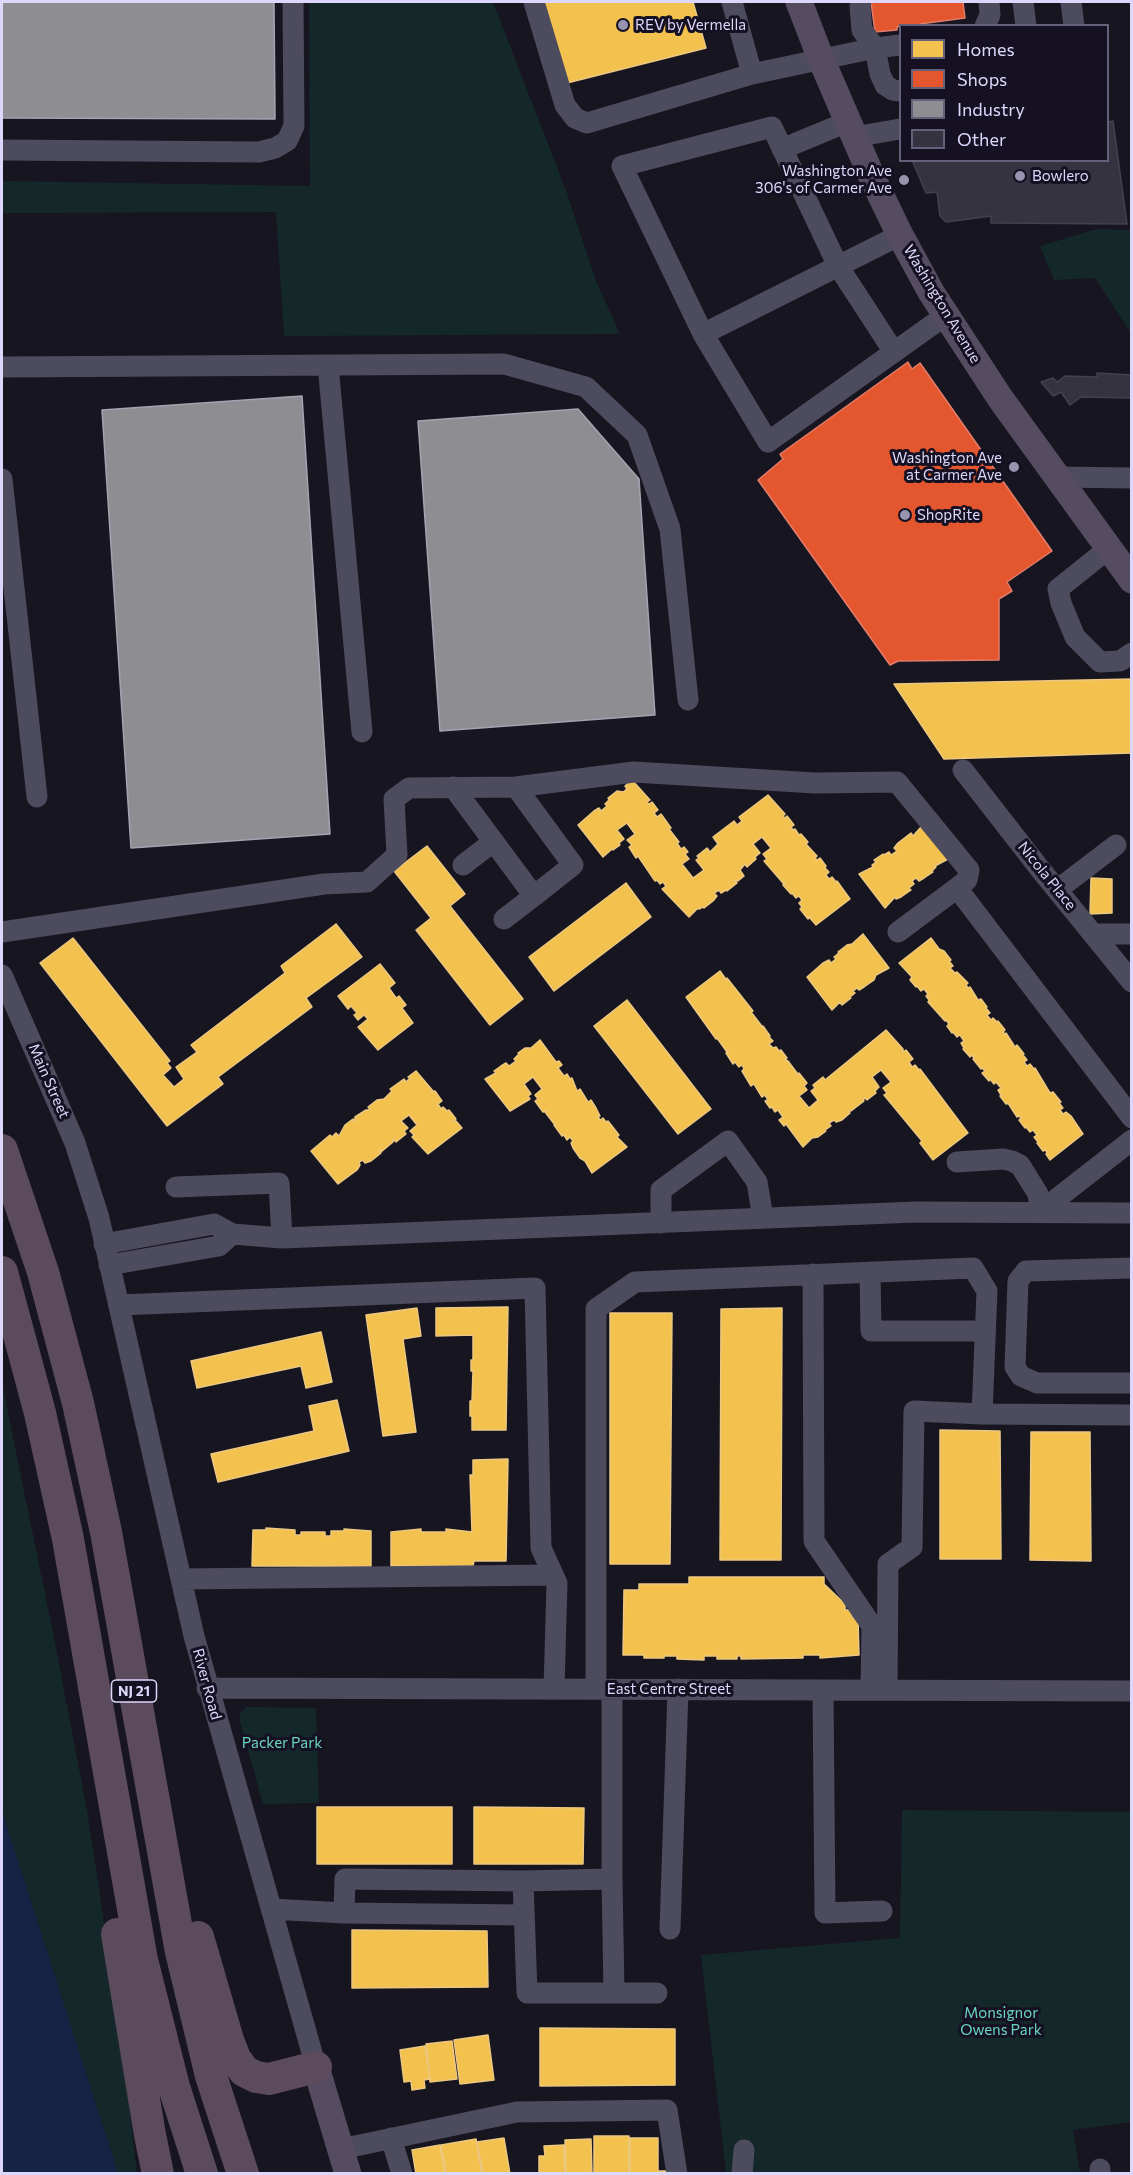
<!DOCTYPE html>
<html>
<head>
<meta charset="utf-8">
<style>
  body { margin:0 }
  #map { position:relative; width:1133px; height:2175px; overflow:hidden; background:#17151f; font-family:Commissioner,sans-serif }
  canvas { display:block }
  .frame { position:absolute; inset:0; border:3px solid #ddd7fb; pointer-events:none }
  .legend { position:absolute; left:899px; top:24px; width:210px; height:138px; box-sizing:border-box; background:#151123; border:2px solid #656079; margin:0; padding:8px 10px; list-style:none; font-size:18px; color:#ddd7fb }
  .legend li { display:flex; align-items:center; gap:12px; height:30px }
  .legend b { width:30px; border:2px solid #656079 }
</style>
</head>
<body>
<div id="map">
<canvas width="1133" height="2175"></canvas>
<div class="frame"></div>
<ul class="legend">
<li><b style="height:16px;background:#f2c14e"></b>Homes</li>
<li><b style="height:16px;background:#e4572e"></b>Shops</li>
<li><b style="height:16px;background:#8d8d92"></b>Industry</li>
<li><b style="height:16px;background:#363341"></b>Other</li>
</ul>
</div>
<script>
const context = document.querySelector('canvas').getContext('2d');
context.lineJoin = 'round';
function fillPath(path, color) { context.fillStyle = color; context.fill(path, 'evenodd'); }
const poly = rows => new Path2D(rows.map(r => 'M' + r).join(''));
function trace(path, color, width, dash) { context.strokeStyle = color; context.lineWidth = width; context.lineCap = dash ? 'butt' : 'round'; context.setLineDash(dash || []); context.stroke(path); }
function drawText(font, color, halo, rows, align = 'center') {
  context.font = font + ' Commissioner,sans-serif'; context.lineWidth = 6; context.setLineDash([]); context.textBaseline = 'middle'; context.strokeStyle = halo; context.fillStyle = color; for (const [text, x, y, turn = 0] of rows) {
    context.save(); context.translate(x, y); context.rotate((+turn || 0) * Math.PI / 180); context.textAlign = isNaN(turn) ? turn : align; if (halo) context.strokeText(text, 0, 0); context.fillText(text, 0, 0); context.restore();
  }
}
fillPath(poly([
  [309,2,493,2,567,193,596,281,620,334,284,336,276,212,2,213,2,181,310,186],
  [1097,229,1131,230,1131,333,1095,278,1054,280,1040,246],
  [2,1383,55,1643,88,1816,120,2028,137,2173,118,2173,2,1811],
  [246,1707,316,1708,319,1803,263,1804,240,1721,240,1714],
  [902,1810,1131,1812,1131,2122,1073,2130,1080,2173,726,2173,701,1955,900,1938]
]), '#14282a');
fillPath(poly([
  [2,1811,118,2173,2,2173]
]), '#152444');
const homes = poly([
  [540,2,693,2,706,48,563,84,540,2],
  [1132,679,1132,753,944,759,894,684,1132,679],
  [632,780,650,800,647,802,649,804,652,802,658,810,654,813,657,817,661,814,671,828,669,829,679,842,677,843,681,849,684,847,688,852,685,854,689,859,682,864,693,878,704,870,696,860,699,858,697,856,707,848,710,852,718,844,713,837,734,821,737,825,742,821,739,817,768,795,785,814,783,816,785,818,787,816,794,825,791,827,793,830,795,829,799,835,801,834,808,842,806,844,817,856,815,858,817,860,820,858,826,866,825,868,829,872,826,875,829,879,832,877,836,882,837,881,850,899,816,925,810,918,811,916,808,919,800,909,802,907,799,903,802,900,799,896,796,898,792,893,791,894,783,885,785,882,783,883,764,861,767,859,763,854,771,848,762,837,753,844,760,853,755,857,756,859,747,867,745,864,740,870,744,876,738,881,734,880,737,883,727,891,726,890,721,893,719,890,714,893,717,896,713,901,704,908,703,907,699,909,698,908,689,917,662,889,666,886,663,882,660,884,657,880,655,881,638,856,636,858,629,847,632,845,627,840,635,834,627,823,617,830,624,839,619,843,620,845,613,850,612,849,603,857,578,825,594,811,599,808,601,811,607,806,605,804,609,800,608,798,617,791,623,792,627,789,625,786,632,780],
  [922,826,948,859,935,866,936,867,932,871,933,872,924,878,919,881,916,878,912,881,914,884,909,888,911,890,901,897,896,899,895,897,885,908,859,874,873,867,872,865,876,862,874,860,883,854,884,855,889,852,891,855,897,851,894,848,898,843,911,833,913,836,922,826],
  [427,846,465,894,450,906,523,999,490,1025,416,930,431,918,394,871,427,846],
  [1091,878,1112,879,1112,913,1090,914,1091,878],
  [626,883,651,917,554,991,529,957,626,883],
  [336,924,362,957,306,998,312,1007,218,1077,223,1084,167,1126,40,963,73,938,170,1061,167,1063,171,1068,163,1075,174,1087,184,1079,176,1067,197,1052,191,1045,285,973,281,966,336,924],
  [863,934,889,968,876,975,874,980,864,987,859,990,857,988,853,991,855,993,850,997,851,998,842,1005,840,1002,832,1010,807,977,823,963,829,960,831,963,836,959,834,957,839,953,838,952,847,945,852,944,863,934],
  [931,938,939,949,944,951,951,960,949,961,953,966,950,968,955,973,957,972,968,983,966,985,968,988,970,987,978,1000,981,999,987,1007,986,1008,990,1013,987,1015,991,1020,993,1018,997,1022,998,1021,1005,1030,1003,1032,1005,1034,1006,1033,1015,1047,1017,1045,1024,1054,1023,1055,1027,1060,1024,1062,1027,1066,1030,1064,1034,1069,1035,1068,1050,1093,1053,1092,1061,1102,1059,1103,1063,1108,1060,1110,1063,1114,1066,1112,1071,1116,1083,1134,1050,1160,1046,1154,1047,1152,1045,1150,1043,1151,1037,1143,1038,1142,1034,1137,1037,1135,1033,1130,1030,1132,1026,1127,1025,1128,1019,1120,1021,1118,1019,1116,1017,1117,1008,1103,1006,1104,1000,1096,1001,1095,998,1090,1001,1088,996,1082,994,1084,990,1079,989,1081,982,1073,985,1071,982,1068,981,1069,973,1059,974,1058,972,1055,970,1057,963,1049,964,1048,961,1043,964,1041,960,1035,957,1037,953,1032,952,1033,947,1026,949,1024,946,1020,945,1021,928,1002,929,1000,926,996,928,994,924,989,921,991,917,986,916,987,910,980,912,977,899,963,931,938],
  [380,964,395,983,389,988,396,998,399,996,406,1005,402,1008,413,1023,378,1050,358,1027,368,1019,364,1015,358,1020,354,1015,357,1013,351,1006,348,1009,338,996,380,964],
  [720,971,725,978,724,979,725,980,727,978,753,1011,751,1012,761,1025,760,1026,763,1026,770,1036,769,1037,773,1041,769,1044,773,1048,776,1047,779,1051,781,1050,787,1058,785,1060,788,1061,797,1073,797,1075,799,1073,807,1083,804,1086,807,1090,799,1096,809,1108,818,1100,811,1091,815,1088,813,1085,823,1077,825,1080,886,1030,903,1049,903,1052,906,1050,913,1059,909,1062,912,1067,915,1065,919,1070,920,1069,968,1133,933,1160,920,1143,922,1141,884,1095,887,1093,883,1088,891,1082,881,1070,872,1077,879,1087,875,1091,876,1093,867,1100,865,1098,863,1100,864,1101,851,1111,848,1111,850,1113,842,1120,836,1122,834,1120,829,1123,831,1126,825,1130,826,1131,818,1137,812,1138,803,1147,786,1124,784,1126,779,1120,783,1117,778,1110,775,1112,772,1107,770,1108,765,1101,768,1100,765,1095,762,1097,754,1084,751,1086,742,1071,744,1069,742,1065,739,1067,735,1062,733,1064,726,1053,729,1050,727,1052,717,1038,716,1039,686,997,720,971],
  [627,1000,711,1109,678,1134,594,1026,627,1000],
  [540,1040,556,1062,559,1061,562,1065,558,1068,564,1076,567,1074,570,1079,572,1078,577,1091,580,1089,588,1102,591,1100,596,1108,600,1116,598,1117,600,1120,603,1118,606,1122,608,1121,619,1135,617,1137,627,1147,592,1173,585,1161,580,1158,573,1148,571,1143,573,1141,570,1137,567,1140,564,1135,562,1136,554,1125,556,1123,555,1125,545,1112,547,1111,543,1112,535,1101,538,1099,535,1095,542,1089,533,1077,524,1084,531,1094,528,1096,530,1099,510,1111,485,1079,496,1073,494,1071,501,1066,506,1063,509,1066,516,1061,514,1059,519,1054,518,1053,525,1048,531,1048,540,1040],
  [416,1071,433,1091,431,1092,435,1091,442,1101,438,1104,441,1109,443,1107,447,1111,449,1110,456,1119,453,1121,456,1121,462,1128,428,1154,412,1137,414,1135,410,1131,417,1125,409,1115,401,1121,408,1128,404,1131,406,1134,396,1142,393,1139,393,1142,381,1152,379,1150,381,1153,371,1161,365,1163,363,1160,359,1162,360,1165,357,1170,338,1184,311,1151,330,1135,332,1137,336,1133,339,1136,345,1125,353,1119,355,1122,355,1117,366,1110,368,1110,370,1109,368,1107,377,1100,384,1099,392,1091,390,1089,404,1079,406,1082,410,1078,408,1077,416,1071],
  [508,1307,506,1430,472,1430,472,1416,470,1416,470,1401,472,1401,473,1371,471,1371,471,1360,473,1360,473,1335,436,1336,436,1308,508,1307],
  [417,1308,421,1336,403,1339,416,1432,383,1436,366,1315,417,1308],
  [782,1308,781,1560,720,1560,721,1309,782,1308],
  [610,1313,672,1313,670,1564,610,1564,610,1313],
  [321,1332,332,1382,306,1388,301,1366,197,1388,191,1361,321,1332],
  [337,1400,349,1451,218,1482,211,1454,314,1431,309,1406,337,1400],
  [940,1430,1000,1431,1001,1559,940,1559,940,1430],
  [1031,1432,1090,1432,1091,1561,1030,1560,1031,1432],
  [508,1459,506,1561,474,1561,473,1566,391,1566,391,1532,421,1529,421,1532,446,1532,446,1529,472,1532,470,1475,473,1475,473,1460,508,1459],
  [266,1528,295,1530,295,1535,301,1535,301,1532,325,1532,325,1536,331,1536,331,1531,344,1531,344,1529,371,1531,371,1566,252,1566,253,1530,266,1530,266,1528],
  [689,1577,824,1577,824,1584,845,1604,845,1610,852,1610,852,1618,858,1618,859,1655,820,1658,820,1655,803,1655,803,1658,741,1659,741,1656,737,1656,737,1659,717,1659,717,1656,704,1656,704,1660,677,1659,677,1656,664,1656,664,1658,644,1658,644,1655,623,1655,624,1590,639,1590,639,1584,689,1584,689,1577],
  [317,1807,452,1807,452,1864,317,1864,317,1807],
  [474,1807,584,1808,583,1864,474,1864,474,1807],
  [352,1930,487,1931,488,1987,352,1988,352,1930],
  [540,2028,675,2029,675,2085,540,2086,540,2028],
  [488,2035,494,2080,460,2084,454,2040,488,2035],
  [452,2041,457,2079,430,2082,426,2044,452,2041],
  [425,2046,430,2079,424,2080,425,2088,412,2090,411,2081,404,2082,400,2050,425,2046],
  [594,2136,629,2136,629,2174,594,2174,594,2136],
  [504,2138,510,2174,483,2174,477,2142,504,2138],
  [630,2138,658,2138,658,2171,666,2171,666,2174,630,2174,630,2138],
  [476,2139,482,2174,446,2174,441,2145,476,2139],
  [591,2139,592,2174,566,2174,565,2140,591,2139],
  [440,2145,445,2174,416,2174,412,2150,440,2145],
  [564,2145,565,2174,539,2172,539,2156,545,2156,544,2146,564,2145]
]);
fillPath(homes, '#f2c14e');
trace(homes, '#ecc882', 1.5);
const shops = poly([
  [871,2,963,2,965,18,920,24,920,26,900,26,897,27,897,30,875,32,871,2],
  [908,362,912,369,920,363,1052,551,1007,582,1012,591,999,599,999,660,898,661,890,665,758,480,783,459,780,454,908,362]
]);
fillPath(shops, '#e4572e');
trace(shops, '#e27d6c', 1.5);
const industry = poly([
  [2,2,274,2,275,119,2,118,2,2],
  [302,396,330,834,131,848,102,410,302,396],
  [578,409,639,479,655,715,440,731,418,421,578,409]
]);
fillPath(industry, '#8d8d92');
trace(industry, '#a5a3b2', 1.5);
const building = poly([
  [1113,121,1127,224,991,223,991,216,946,222,940,216,937,192,926,193,912,160,1108,160,1108,122,1113,121],
  [1097,373,1132,375,1132,398,1081,397,1070,405,1061,392,1053,396,1041,382,1053,378,1057,382,1065,376,1097,377,1097,373]
]);
fillPath(building, '#363341');
trace(building, '#444052', 1.5);
trace(poly([
  [534,2,565,105,575,118,587,123,752,74,875,48,900,45],
  [732,2,752,74],
  [861,2,860,7,862,30,875,48,880,74,885,85,893,90,900,91],
  [1023,2,1026,26],
  [1071,2,1074,26],
  [985,26,990,15,989,2],
  [854,137,900,129],
  [782,149,847,122],
  [2,150,259,152,275,148,287,141,294,126,293,2],
  [703,334,900,235],
  [894,352,838,266,772,127,622,166,703,334,768,442,946,315],
  [328,365,362,732],
  [2,367,504,364,586,387,637,435,670,529,688,700],
  [1056,477,1132,478],
  [2,479,37,797],
  [1108,549,1058,589,1061,603,1075,637,1100,662,1120,661,1132,653],
  [963,770,1040,869,1132,982],
  [453,787,534,896,573,865,516,787],
  [463,865,493,842],
  [1057,890,1116,845],
  [504,919,534,896],
  [2,932,324,884,367,882,397,855,394,799,409,788,516,787,634,772,815,783,897,782,969,870,967,880,957,888,1132,1118],
  [898,932,957,888],
  [1094,934,1132,934],
  [2,975,75,1143,99,1218,194,1636,316,2067],
  [957,1162,1003,1159,1012,1161,1020,1165,1038,1194,1041,1211],
  [176,1187,279,1183,282,1238],
  [1041,1211,1132,1140],
  [661,1223,661,1190,728,1141,757,1182,763,1218],
  [104,1244,214,1224,232,1234,282,1238,915,1212,1132,1213],
  [109,1265,219,1246,232,1234],
  [1132,1268,1026,1271,1018,1281,1015,1367,1021,1376,1037,1383,1132,1383],
  [870,1272,871,1331,985,1331],
  [813,1274,814,1541,872,1626,871,1690],
  [119,1305,535,1288,541,1548,557,1583,554,1689],
  [181,1579,553,1575],
  [207,1688,1132,1691],
  [596,1689,596,1309,635,1282,973,1268,987,1291,982,1414,1132,1415],
  [823,1690,825,1913,882,1911],
  [887,1690,888,1564,912,1547,914,1411,982,1414],
  [523,1881,612,1879],
  [271,1909,344,1913,345,1879,523,1881,527,1993,614,1993,612,1879,612,1689],
  [344,1913,524,1915],
  [670,1929,678,1689],
  [614,1993,657,1993],
  [391,2138,402,2174],
  [341,2149,517,2112,667,2110,677,2174],
  [1100,2169,1100,2174],
  [742,2174,744,2150]
]), '#4d4b5e', 21);
trace(poly([
  [799,2,821,59,871,175,900,235,931,292,1000,398,1132,580],
  [316,2067,348,2174]
]), '#554c62', 27);
trace(poly([
  [2,1150,43,1272,78,1403,106,1532,181,1952,211,2076,243,2174],
  [2,1272,40,1413,68,1539,142,1960,174,2087,202,2174],
  [117,1934,150,2135,158,2174],
  [198,1937,228,2040,235,2058,244,2071,256,2077,269,2079,316,2067]
]), '#5c4b5d', 32);
for (const [x, y, r, color] of [
  [623,25,6,"#9893ae"],
  [1020,176,6,"#9893ae"],
  [904,180,6,"#9893ae"],
  [1014,467,6,"#9893ae"],
  [905,515,6,"#9893ae"]
]) { const dot = new Path2D(); dot.arc(x, y, r, 0, 2 * Math.PI); context.fillStyle = color; context.fill(dot); trace(dot, '#151123', 2); }
for (const [x, y, w] of [
  [134,1691,45]
]) { const box = new Path2D(); box.roundRect(x - w / 2, y - 11, w, 22, 4.5); context.fillStyle = '#151123'; context.fill(box); trace(box, '#ddd7fb', 1.5); }
drawText('bold 14px', '#ddd7fb', null, [
  ["NJ 21",134,1691]
]);
drawText('15px', '#ddd7fb', '#151123', [
  ["REV by Vermella",635,25],
  ["Washington Ave",892,171,"right"],
  ["306's of Carmer Ave",892,188,"right"],
  ["Bowlero",1032,176],
  ["Washington Ave",1002,458,"right"],
  ["at Carmer Ave",1002,475,"right"],
  ["ShopRite",917,515]
], 'left');
drawText('15px', '#ddd7fb', '#151123', [
  ["Washington Avenue",942,304,59],
  ["Nicola Place",1047,876,51],
  ["Main Street",49,1081,66],
  ["River Road",207,1684,75],
  ["East Centre Street",669,1689]
]);
drawText('15px', '#6ad4c1', '#151123', [
  ["Packer Park",282,1743],
  ["Monsignor",1001,2013],
  ["Owens Park",1001,2030]
]);
</script>
</body>
</html>
